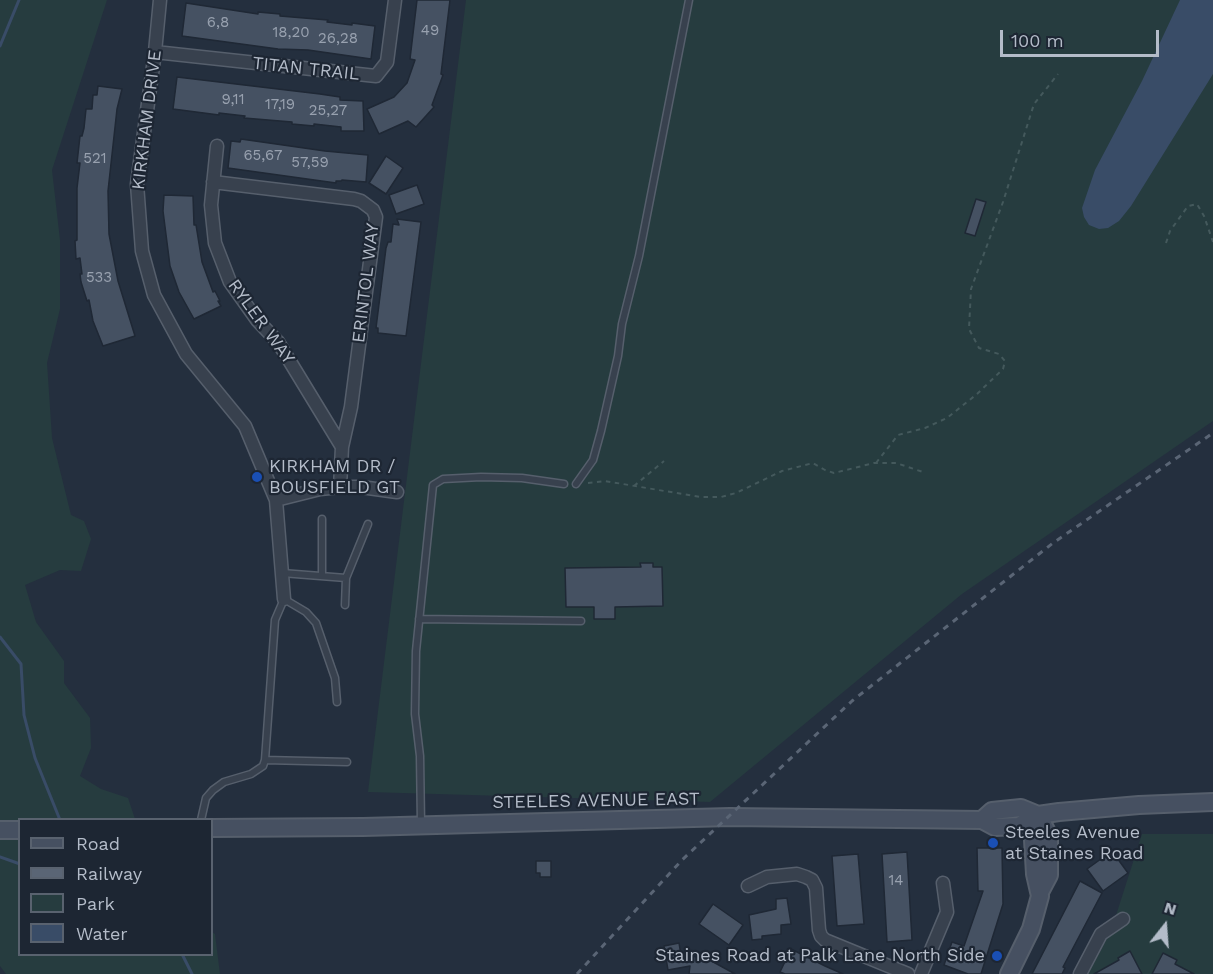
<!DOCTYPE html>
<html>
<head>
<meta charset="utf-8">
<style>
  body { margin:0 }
  #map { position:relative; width:1213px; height:974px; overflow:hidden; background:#242f3e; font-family:"Work Sans",sans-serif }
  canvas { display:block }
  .legend { position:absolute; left:18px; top:818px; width:195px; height:138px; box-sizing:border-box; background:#1d2633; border:2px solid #59626f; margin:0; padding:8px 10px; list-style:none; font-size:18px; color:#b4bcc9 }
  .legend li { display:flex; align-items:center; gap:12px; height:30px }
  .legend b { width:30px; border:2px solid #59626f }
  .north { position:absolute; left:1135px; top:896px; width:60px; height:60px; -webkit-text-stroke:4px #1d2633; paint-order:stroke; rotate:17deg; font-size:16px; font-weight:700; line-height:24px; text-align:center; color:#b4bcc9 }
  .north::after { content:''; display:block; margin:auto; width:21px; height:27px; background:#b4bcc9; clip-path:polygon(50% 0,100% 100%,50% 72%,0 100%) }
  .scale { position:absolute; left:1000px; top:30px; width:159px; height:27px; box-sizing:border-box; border:3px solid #b4bcc9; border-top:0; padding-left:8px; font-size:18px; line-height:21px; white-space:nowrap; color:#b4bcc9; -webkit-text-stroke:4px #1d2633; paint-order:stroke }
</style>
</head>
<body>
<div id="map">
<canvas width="1213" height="974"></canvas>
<ul class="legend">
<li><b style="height:8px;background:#465061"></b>Road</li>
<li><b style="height:8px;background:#5a6575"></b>Railway</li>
<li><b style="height:16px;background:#263c3f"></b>Park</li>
<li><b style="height:16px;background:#394c67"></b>Water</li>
</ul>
<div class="north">N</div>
<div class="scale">100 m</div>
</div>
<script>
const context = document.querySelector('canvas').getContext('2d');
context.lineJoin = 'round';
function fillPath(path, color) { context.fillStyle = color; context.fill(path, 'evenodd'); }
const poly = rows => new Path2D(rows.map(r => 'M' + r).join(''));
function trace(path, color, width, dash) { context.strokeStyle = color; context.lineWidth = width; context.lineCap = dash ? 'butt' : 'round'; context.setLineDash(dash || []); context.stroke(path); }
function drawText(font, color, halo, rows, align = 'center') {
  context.font = font + ' "Work Sans",sans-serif'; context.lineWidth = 4.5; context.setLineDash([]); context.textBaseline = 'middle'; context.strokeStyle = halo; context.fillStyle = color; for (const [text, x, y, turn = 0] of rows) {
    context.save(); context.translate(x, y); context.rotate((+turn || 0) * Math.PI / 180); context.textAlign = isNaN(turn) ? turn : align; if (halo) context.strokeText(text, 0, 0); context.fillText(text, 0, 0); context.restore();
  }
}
fillPath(poly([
  [0,0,107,0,52,170,60,240,60,309,47,363,52,438,71,515,84,521,91,539,81,571,60,570,25,585,36,622,64,661,64,683,90,718,91,748,80,776,101,789,128,798,135,819,20,820,20,954,212,954,212,932,215,934,220,974,6,974,0,966],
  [466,0,1213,0,1213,421,962,594,710,802,368,792],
  [1142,834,1213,834,1213,974,1088,974,1111,931]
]), '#263c3f');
fillPath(poly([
  [1180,0,1213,0,1213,74,1131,206,1119,221,1108,228,1099,229,1089,225,1084,217,1082,208,1095,170,1142,81]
]), '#394c67');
trace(poly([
  [0,46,19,0],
  [0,637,21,664,24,715,35,758,60,820],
  [0,857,20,864],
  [182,954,192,974]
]), '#394c67', 3);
const building = poly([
  [417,0,450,0,441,74,443,75,432,105,434,107,416,127,408,121,379,134,367,109,394,97,407,83,415,60,410,59,417,0],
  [186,3,258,14,258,12,280,14,280,16,328,20,327,22,352,25,352,23,375,26,371,59,308,50,278,49,182,36,186,3],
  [177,77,320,94,340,97,340,100,363,101,364,131,341,131,341,127,314,124,314,126,292,124,292,122,244,118,245,116,219,113,219,115,173,109,177,77],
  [98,86,122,89,117,109,108,191,109,234,118,281,135,336,103,346,93,321,89,300,87,301,81,282,80,274,82,274,80,258,76,259,75,241,77,240,77,188,80,163,77,163,80,136,82,136,84,128,86,109,92,109,93,95,97,95,98,86],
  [241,139,325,151,368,155,366,182,342,180,341,181,336,181,336,183,228,168,231,141,240,142,241,139],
  [386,156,403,168,386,194,369,183,386,156],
  [417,185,424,204,396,214,389,195,417,185],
  [164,195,193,196,194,225,196,225,202,262,213,292,215,291,220,301,218,301,221,306,194,319,179,292,170,266,163,211,164,195],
  [976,199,986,202,975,236,965,233,976,199],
  [397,219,421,222,406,336,378,333,378,328,376,328,386,248,388,242,391,242,393,224,399,225,397,219],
  [640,563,653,563,653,567,662,567,663,606,615,607,615,619,594,619,594,607,566,607,565,568,641,567,640,563],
  [977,848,1002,848,1003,904,981,974,968,974,944,965,952,942,964,946,983,891,978,891,977,848],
  [1112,851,1128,873,1103,891,1087,869,1112,851],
  [907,852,912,940,887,942,882,854,907,852],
  [858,854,864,924,837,926,832,856,858,854],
  [536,861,551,861,551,877,540,877,540,873,536,873,536,861],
  [1080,881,1102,893,1063,967,1065,968,1062,974,1032,974,1080,881],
  [787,898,791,924,781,925,781,934,762,936,762,939,752,940,749,915,776,909,776,899,787,898],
  [713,904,743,925,729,945,699,924,713,904],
  [679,943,681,955,706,958,735,974,689,974,690,966,668,970,664,946,679,943],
  [791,949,825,966,843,974,785,974,780,972,791,949],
  [1130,951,1142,974,1094,974,1119,960,1118,958,1130,951],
  [1163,953,1177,960,1175,964,1194,974,1152,974,1163,953]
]);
fillPath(building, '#455162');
trace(building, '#1f2835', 1.5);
const lane = poly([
  [576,484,593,460,601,431,618,356,622,324,639,256,689,0],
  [322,519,322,576],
  [282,573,346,578,368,524],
  [345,605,346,578],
  [419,619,581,621],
  [265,760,347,762],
  [201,820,206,798,213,790,224,782,251,774,263,766,265,760,275,620,284,599,306,612,316,623,335,678,337,702],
  [421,824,420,756,415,714,416,651,433,485,443,479,481,477,522,478,564,484]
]);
const street = poly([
  [160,0,155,52,137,184,142,251,154,295,186,354,245,426,276,500,284,599],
  [155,52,376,76,387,62,395,0],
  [217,146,211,205,215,243,230,282,257,320,278,342,342,447,340,487],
  [213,182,354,199,361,201,373,210,376,217,362,322,351,407,342,447],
  [276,500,320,489,340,487,361,487,397,492],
  [748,886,767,877,797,874,806,877,812,880,816,888,819,930,821,936,825,940,908,974],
  [921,974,947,912,943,883],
  [1080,974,1101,934,1123,919]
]);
const secondary = poly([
  [1038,815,1049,836,1049,875,1040,892],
  [982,820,992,811,1021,808,1038,815],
  [212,828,363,827,730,817,982,820,995,827,1019,826,1038,815,1059,812,1139,805,1213,802],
  [0,830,20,830],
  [1009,974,1031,929,1040,896,1035,874,1033,840,1038,815]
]);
trace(lane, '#565f6c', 9);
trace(street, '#565f6c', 15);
trace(secondary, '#565f6c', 20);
trace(poly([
  [1166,243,1170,231,1188,206,1197,204,1204,216,1213,242],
  [876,463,898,435,925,428,947,418,977,394,1003,369,1005,361,999,354,979,348,969,329,971,289,1003,202,1034,104,1058,74],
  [588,483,605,481,700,497,721,497,736,493,782,471,813,463,825,470,834,473,874,463,896,463,923,472],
  [634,486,664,461]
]), '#44595c', 2, [4.5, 4.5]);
trace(lane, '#38414e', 6);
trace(street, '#38414e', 12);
trace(secondary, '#465061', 16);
trace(poly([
  [577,974,682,860,852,701,1053,543,1213,433]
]), '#5a6575', 3, [6, 6]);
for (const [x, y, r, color] of [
  [257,477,6,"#1a4fb4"],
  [993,843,6,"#1a4fb4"],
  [997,956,6,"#1a4fb4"]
]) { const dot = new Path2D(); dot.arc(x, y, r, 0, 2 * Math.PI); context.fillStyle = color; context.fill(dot); trace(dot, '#1d2633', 2); }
drawText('15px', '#98a1af', null, [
  ["6,8",218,23],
  ["49",430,31],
  ["18,20",291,33],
  ["26,28",338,39],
  ["9,11",233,100],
  ["17,19",280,105],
  ["25,27",328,111],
  ["65,67",263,156],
  ["521",95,159],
  ["57,59",310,163],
  ["533",99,278],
  ["14",896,881]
]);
drawText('18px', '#b4bcc9', '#1d2633', [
  ["TITAN TRAIL",306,69,6],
  ["KIRKHAM DRIVE",147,120,-83],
  ["ERINTOL WAY",366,283,-83],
  ["RYLER WAY",261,322,54],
  ["STEELES AVENUE EAST",596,801,-1]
]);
drawText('18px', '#b4bcc9', '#1d2633', [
  ["KIRKHAM DR /",269,467],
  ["BOUSFIELD GT",269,488],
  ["Steeles Avenue",1005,833],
  ["at Staines Road",1005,854],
  ["Staines Road at Palk Lane North Side",985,956,"right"]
], 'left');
</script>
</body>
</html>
